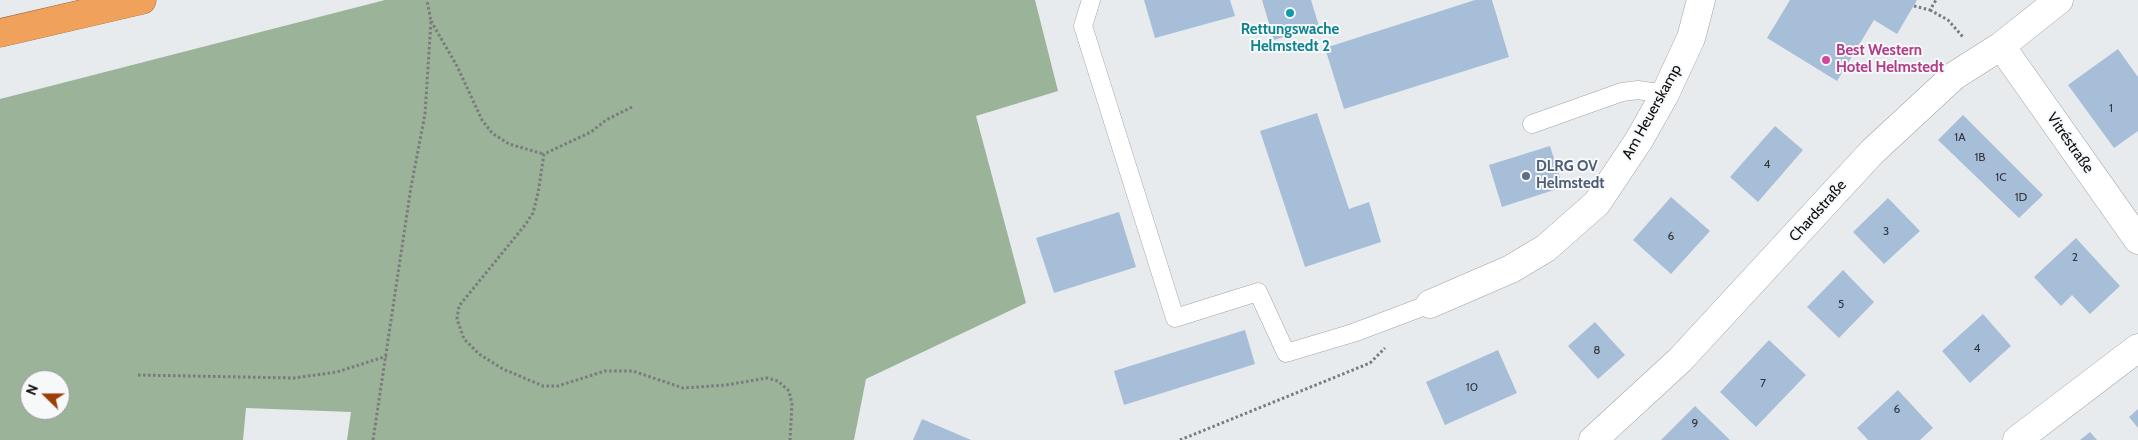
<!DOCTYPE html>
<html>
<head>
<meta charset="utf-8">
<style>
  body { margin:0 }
  #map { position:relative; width:2138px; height:440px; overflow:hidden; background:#e8ebed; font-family:Cabin,sans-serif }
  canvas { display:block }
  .north { position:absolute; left:20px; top:370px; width:50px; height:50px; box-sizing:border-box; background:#f6f8fa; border:1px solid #989a9b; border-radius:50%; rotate:292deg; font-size:14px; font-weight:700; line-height:20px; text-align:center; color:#0b0c0d }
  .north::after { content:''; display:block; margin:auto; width:18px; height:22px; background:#a03d07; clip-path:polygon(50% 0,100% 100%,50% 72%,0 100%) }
</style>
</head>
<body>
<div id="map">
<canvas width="2138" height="440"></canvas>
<div class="north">N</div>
</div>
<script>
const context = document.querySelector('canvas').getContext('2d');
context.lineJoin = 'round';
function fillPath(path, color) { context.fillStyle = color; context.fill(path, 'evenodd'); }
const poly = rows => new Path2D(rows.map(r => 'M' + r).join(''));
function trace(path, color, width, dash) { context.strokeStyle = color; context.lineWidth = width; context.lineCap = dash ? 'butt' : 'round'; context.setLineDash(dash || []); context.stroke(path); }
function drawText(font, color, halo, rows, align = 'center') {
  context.font = font + ' Cabin,sans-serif'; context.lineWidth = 4; context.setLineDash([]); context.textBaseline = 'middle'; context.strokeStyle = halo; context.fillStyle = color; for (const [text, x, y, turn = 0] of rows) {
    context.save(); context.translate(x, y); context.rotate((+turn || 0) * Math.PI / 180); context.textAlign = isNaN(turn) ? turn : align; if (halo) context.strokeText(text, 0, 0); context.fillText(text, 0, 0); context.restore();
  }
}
fillPath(poly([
  [385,0,1035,0,1058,91,976,116,1026,303,866,379,854,440,347,440,351,412,246,408,243,440,0,440,0,99],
  [30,380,60,380,60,410,30,410]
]), '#9bb399');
fillPath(poly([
  [1144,0,1230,0,1235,16,1155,38],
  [1262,0,1311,0,1319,26,1274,40],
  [1475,0,1492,0,1509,57,1344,109,1325,48],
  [1790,0,1917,0,1897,34,1874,20,1837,81,1767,38],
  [2118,49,2138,77,2138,131,2114,148,2068,85],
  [1317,113,1349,209,1369,202,1381,242,1305,267,1260,131],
  [1963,115,2043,195,2019,218,1938,140],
  [1775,126,1803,150,1758,202,1730,177],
  [1550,146,1563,187,1502,207,1489,165],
  [1671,197,1710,231,1671,274,1633,240],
  [1888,198,1920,231,1884,264,1853,232],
  [1119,212,1136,267,1054,293,1036,238],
  [2076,238,2120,286,2090,314,2072,295,2061,306,2034,277],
  [1843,270,1874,302,1839,338,1807,307],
  [1983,314,2011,346,1970,383,1942,351],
  [1595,322,1625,355,1598,379,1568,346],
  [1245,330,1255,364,1124,405,1114,371],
  [1769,340,1806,375,1756,427,1720,392],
  [1498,350,1517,393,1445,425,1426,382],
  [1898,390,1933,428,1920,440,1868,440,1857,428],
  [1695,406,1730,440,1661,440],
  [2138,409,2138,428,2129,417],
  [922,419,971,440,913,440],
  [2090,432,2097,440,2080,440]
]), '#a7bed8');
const service = poly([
  [1091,0,1083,26,1175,318,1258,292,1286,353,1353,333,1430,304],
  [1532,124,1622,92,1638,90,1665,94]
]);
const minor = poly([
  [2001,46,2138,240],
  [1430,304,1511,269,1546,248,1597,203,1639,140,1665,94,1691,38,1701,0],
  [1593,440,1680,360,1872,152,1954,76,2001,46,2059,0],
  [2017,440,2138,348]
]);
const motorway = poly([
  [0,33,142,0]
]);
trace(service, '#a2a4a7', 19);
trace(minor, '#a2a4a7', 29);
trace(motorway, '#a06d40', 29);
trace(poly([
  [1914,6,1930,10,1936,0],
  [1930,10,1948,20,1963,37],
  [431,21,457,66,482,120,492,133,509,144,544,154],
  [632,107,606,120,591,132,544,154,538,193,533,213,525,225,459,306,457,319,464,339,479,354,503,369,543,386,558,386,605,371,633,371,683,388,726,385,767,378,778,381,789,391,792,404,790,440],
  [138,375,294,378,337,372,387,356],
  [373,440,411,187,425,114,431,21,427,0],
  [1180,440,1370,363,1385,348]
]), '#797b7d', 3, [2.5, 2.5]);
trace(service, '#fff', 18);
trace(minor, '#fff', 28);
trace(motorway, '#f0a15c', 28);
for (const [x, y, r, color] of [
  [1290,13,5,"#0f9aa8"],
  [1826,60,5,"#d1479c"],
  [1526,176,5,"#5c6f8a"]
]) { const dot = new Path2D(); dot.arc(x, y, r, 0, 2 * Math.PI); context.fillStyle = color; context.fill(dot); trace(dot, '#f6f8fa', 2); }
drawText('12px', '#323840', null, [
  ["1",2111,108],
  ["1A",1960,137],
  ["1B",1980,157],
  ["4",1767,164],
  ["1C",2001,177],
  ["1D",2021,197],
  ["3",1886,231],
  ["6",1671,236],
  ["2",2075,257],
  ["5",1841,304],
  ["4",1977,348],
  ["8",1597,350],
  ["7",1763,383],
  ["10",1472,387],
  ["6",1897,409],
  ["9",1695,423]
]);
drawText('bold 15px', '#0d838f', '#f6f8fa', [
  ["Rettungswache",1290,30],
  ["Helmstedt 2",1290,47]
]);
drawText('bold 15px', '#b23c85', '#f6f8fa', [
  ["Best Western",1836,51],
  ["Hotel Helmstedt",1836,68]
], 'left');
drawText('15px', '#0b0c0d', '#f6f8fa', [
  ["Am Heuerskamp",1652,112,-61],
  ["Vitréstraße",2070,143,55],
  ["Chardstraße",1818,211,-48]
]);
drawText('bold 15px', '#4e5e75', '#f6f8fa', [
  ["DLRG OV",1536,167],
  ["Helmstedt",1536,184]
], 'left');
</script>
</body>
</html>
